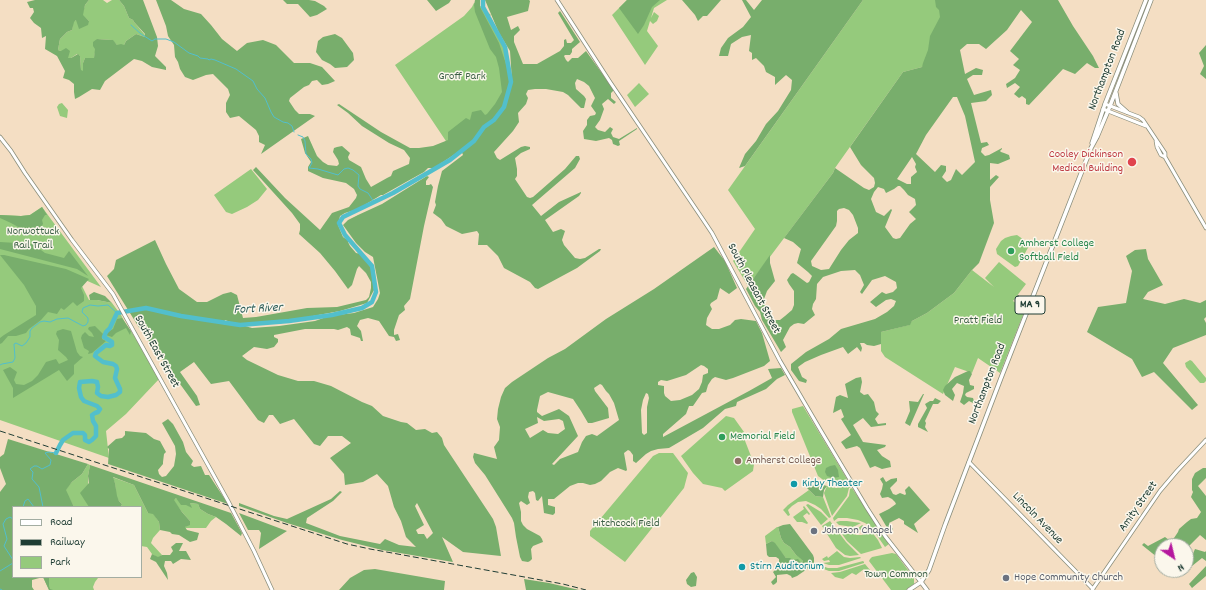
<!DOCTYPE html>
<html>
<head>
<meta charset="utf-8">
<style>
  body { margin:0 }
  #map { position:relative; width:1206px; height:590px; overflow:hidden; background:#f4dec3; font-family:Dekko,sans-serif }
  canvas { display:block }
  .legend { position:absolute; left:12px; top:506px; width:130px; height:72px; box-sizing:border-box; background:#fbf7ec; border:1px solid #a3ada2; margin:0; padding:5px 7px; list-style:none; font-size:12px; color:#1f3d34 }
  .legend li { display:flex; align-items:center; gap:8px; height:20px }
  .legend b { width:20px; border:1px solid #a3ada2 }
  .north { position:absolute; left:1154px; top:538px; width:40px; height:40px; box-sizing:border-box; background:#fbf7ec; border:1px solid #a3ada2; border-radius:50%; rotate:145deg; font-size:11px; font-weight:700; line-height:16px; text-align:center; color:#1f3d34 }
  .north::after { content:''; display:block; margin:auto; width:14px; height:18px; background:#b5179e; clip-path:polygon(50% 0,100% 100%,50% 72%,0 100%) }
</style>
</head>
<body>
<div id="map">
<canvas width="1206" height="590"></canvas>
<ul class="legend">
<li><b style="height:5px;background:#fff"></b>Road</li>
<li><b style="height:5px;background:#1f3d34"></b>Railway</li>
<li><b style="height:11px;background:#95ca7c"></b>Park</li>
</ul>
<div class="north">N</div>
</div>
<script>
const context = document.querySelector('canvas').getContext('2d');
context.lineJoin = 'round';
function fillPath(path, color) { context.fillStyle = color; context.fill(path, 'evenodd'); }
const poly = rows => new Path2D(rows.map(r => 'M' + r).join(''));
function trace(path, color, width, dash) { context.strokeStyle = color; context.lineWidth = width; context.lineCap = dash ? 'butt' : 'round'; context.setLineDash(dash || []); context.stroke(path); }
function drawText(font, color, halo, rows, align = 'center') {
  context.font = font + ' Dekko,sans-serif'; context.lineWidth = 3; context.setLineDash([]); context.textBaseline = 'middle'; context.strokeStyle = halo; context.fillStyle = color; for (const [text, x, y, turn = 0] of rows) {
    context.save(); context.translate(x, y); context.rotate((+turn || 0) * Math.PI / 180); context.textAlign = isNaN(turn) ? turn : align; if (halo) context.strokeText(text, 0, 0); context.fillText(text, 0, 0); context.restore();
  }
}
fillPath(poly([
  [89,0,103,0,107,3,112,0,119,0,124,6,129,18,133,20,134,22,145,35,145,37,136,34,126,41,124,45,117,45,112,40,97,39,94,59,85,58,83,63,83,71,81,71,80,56,77,54,71,58,68,58,61,51,58,50,60,39,67,32,72,30,73,22,76,20,89,21,82,15,85,5],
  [627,0,667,0,654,8,651,18,654,12,659,16,657,21,653,24,650,21,647,31,658,46,645,65,612,15],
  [863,0,941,0,946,33,922,67,903,72,835,168,833,173,748,286,733,261,755,229,728,190],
  [474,3,478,4,491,15,489,17,505,47,508,55,511,76,511,85,467,148,456,156,395,65,464,16,472,7],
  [639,83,649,94,635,107,627,95],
  [62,103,68,110,67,118,60,116,57,107,59,104],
  [251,169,267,189,258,200,247,207,232,214,226,212,214,195],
  [42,207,101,287,83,279,81,284,89,300,97,300,112,303,121,315,128,328,128,329,131,331,160,378,126,414,106,431,109,458,0,420,0,215,21,216,30,215],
  [1017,235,1030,244,1018,266,1015,267,997,254,996,249,1001,241,1005,238,1011,236],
  [999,262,1026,284,1013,301,1025,310,1000,373,978,358,972,373,955,367,943,394,885,357,881,351,881,332,909,325,912,321,927,313,954,293,972,270,994,287,985,278],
  [1190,360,1192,361,1206,378,1206,381,1204,383,1200,383,1186,367,1185,363],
  [803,406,847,479,844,483,831,484,826,482,818,476,792,412,792,409],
  [726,416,734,418,744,432,742,433,754,464,753,471,725,491,722,488,703,484,693,473,681,456],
  [659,453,673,453,688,473,684,488,625,562,590,536,590,531,653,456],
  [88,464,90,465,88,476,89,507,74,507,65,490,72,482,82,474],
  [112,477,134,485,148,513,153,513,159,522,160,530,153,538,151,543,162,555,158,558,152,554,147,547,141,546,141,507,121,507,122,504,119,501,116,496,115,483],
  [827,486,836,488,848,486,851,487,849,488,847,496,832,516,824,493],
  [852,488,889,544,885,547,871,527,865,523,858,520,847,518,838,518,834,521,833,518,849,496,850,489],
  [809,490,815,496,823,497,831,517,829,518,821,509,815,505,806,501,798,502,792,506,788,510,790,515,788,516,784,511,783,510,788,505],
  [176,498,191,507,190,503,198,504,200,509,208,514,216,517,211,521,206,528,185,528,185,527,190,521,182,512,173,500],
  [808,504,821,512,828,519,821,525,806,505],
  [804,506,810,514,809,515,807,513,803,516,808,523,807,524,802,522,797,522,793,517,804,509,803,507],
  [830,521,846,542,859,555,850,556,845,555,836,548,822,526],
  [840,521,847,521,861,523,853,527,839,525,836,522],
  [862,525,871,531,878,540,882,548,861,554,847,541,837,527,849,529,850,533,852,532,856,535,862,535,864,534,863,531,857,529],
  [777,527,778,527,781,538,784,543,790,547,796,555,800,557,803,561,801,563,786,558,772,541,766,544,765,536],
  [837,551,844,557,850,558,860,557,861,558,839,565,829,565,823,563,830,562,829,560,824,561,822,559,827,556,828,558],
  [892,553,896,554,914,578,914,584,906,590,891,590,869,561,870,559,872,557],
  [863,561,864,562,864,563,839,571,829,571,821,568,822,566,828,568,837,568],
  [865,564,870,570,869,572,868,571,867,572,864,569,856,575,852,573,843,579,835,577,831,573,840,572],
  [43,577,102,577,98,578,95,582,93,587,94,590,49,590]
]), '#95ca7c');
fillPath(poly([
  [35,0,89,0,85,5,83,15,89,21,88,25,79,29,76,20,74,22,72,30,67,32,60,39,58,50,61,51,66,48,70,51,68,58,71,58,78,54,80,56,81,70,83,71,83,63,85,58,94,58,95,49,93,46,93,42,97,39,113,40,117,45,121,44,124,45,126,41,136,34,145,37,145,34,134,22,133,20,129,18,124,6,119,0,143,0,157,37,158,46,155,56,166,67,166,70,152,67,142,61,134,59,105,81,100,90,92,89,79,97,75,99,74,92,74,84,69,80,63,78,65,71,57,56,45,49,46,36,42,38,41,28,34,23,30,18,34,12,33,8,30,8,27,2],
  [156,0,171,0,184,9,201,14,211,25,222,39,237,51,247,43,263,40,276,45,294,63,310,63,322,67,335,81,328,84,322,85,317,80,312,81,309,85,304,87,290,98,289,101,295,110,299,114,310,114,315,116,261,154,265,145,259,142,259,136,256,130,239,116,230,118,226,112,226,103,230,95,228,89,213,74,206,75,193,80,185,77,180,69,178,62,175,57,174,45,168,36,166,26],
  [283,0,309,0,315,1,324,6,327,9,317,15,310,17,298,4,287,4],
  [427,0,451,0,449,3,436,11],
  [475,0,480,0,480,7,499,43,507,67,510,82,512,81,510,51,499,33,485,0,529,0,530,1,528,11,507,17,511,30,518,26,520,30,514,36,514,42,523,64,537,64,560,51,564,46,564,40,566,39,567,43,571,43,574,40,558,13,560,11,580,42,572,49,572,52,570,55,565,55,564,56,566,60,568,62,572,58,578,58,586,51,614,90,611,93,611,98,616,102,614,104,608,99,602,104,604,109,600,120,595,127,598,130,605,132,610,127,613,129,611,133,613,137,619,139,637,128,637,129,619,141,620,145,618,146,613,144,612,140,609,138,596,141,584,139,583,131,587,125,587,120,590,116,595,115,596,113,591,106,595,98,589,86,584,82,577,79,575,83,576,89,584,96,586,99,584,108,581,108,568,95,563,92,546,89,535,89,528,90,526,94,528,98,526,104,518,113,519,122,513,131,494,152,497,158,500,160,521,147,525,146,530,147,530,149,521,153,515,158,517,169,517,176,515,179,527,197,530,198,533,197,565,169,576,156,579,156,580,159,575,168,532,205,541,216,559,202,581,192,581,193,579,196,545,220,553,232,561,229,565,231,562,240,564,245,575,258,580,259,585,258,599,249,601,249,600,251,577,268,538,289,535,288,530,282,504,268,498,256,487,245,478,245,479,234,477,231,462,234,446,226,441,219,433,213,436,205,435,202,438,186,442,171,463,155,461,150,434,168,428,168,424,172,406,182,383,195,381,195,358,209,345,213,340,216,338,225,343,237,346,239,348,237,348,242,350,246,356,253,361,254,365,259,371,268,374,290,367,303,340,311,291,320,279,324,258,324,233,323,225,320,223,324,237,326,245,326,252,328,279,326,315,321,329,316,354,313,373,307,378,299,380,293,373,257,365,252,356,243,343,225,348,220,358,215,382,204,427,176,429,177,426,181,426,185,429,185,431,184,433,187,424,226,410,299,404,306,405,310,399,315,394,330,394,335,398,334,400,340,396,341,394,337,389,336,379,321,368,318,360,320,357,326,361,331,363,341,361,341,360,338,351,335,350,329,347,327,338,330,334,329,305,329,274,335,274,337,278,339,278,342,274,347,267,349,254,347,242,356,247,360,278,375,298,381,314,381,331,386,362,402,372,406,383,416,401,422,407,423,416,430,425,429,432,433,437,432,442,438,444,445,493,519,496,527,501,556,463,552,442,537,453,562,382,550,342,540,287,523,239,506,239,503,274,516,287,519,331,499,340,491,342,492,333,501,307,518,306,523,340,536,380,544,385,539,399,545,416,547,406,537,401,521,394,507,388,486,377,474,363,482,345,485,344,474,330,458,351,443,342,436,328,436,320,446,314,444,294,419,280,424,273,415,269,415,264,423,258,420,229,381,211,384,194,362,180,372,197,396,200,405,196,406,138,326,107,276,114,269,116,260,155,240,166,264,179,289,197,302,207,302,223,294,231,292,237,295,243,318,256,317,307,308,337,307,366,300,369,297,371,288,371,282,366,273,359,266,357,269,352,285,348,289,335,271,320,253,299,234,300,230,300,224,292,213,253,170,256,167,285,198,320,230,332,213,349,207,356,198,357,195,354,189,346,183,323,178,308,171,308,167,311,162,305,153,301,139,308,136,317,156,323,162,328,165,337,166,339,164,338,160,333,152,334,148,337,147,342,146,350,153,348,157,349,160,361,167,366,179,371,187,387,178,391,176,393,171,409,164,410,158,404,150,389,143,362,126,348,113,337,105,339,104,381,132,410,148,419,148,433,146,448,140,448,132,466,118,470,120,472,112,481,110,485,115,487,114,495,104,502,92,499,68,496,57,490,49,475,12,474,5],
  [417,503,433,533,427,539,424,534,418,534,416,530,424,525,415,506],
  [627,0,660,0,652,7,644,25,638,34,619,8],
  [682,0,721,0,707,16,703,16,698,21,695,15],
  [742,0,746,0,754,10,762,0,863,0,745,166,739,168,745,154,756,141,766,124,778,111,791,90,792,80,786,75,775,85,775,77,766,72,764,66,756,58,752,60,752,53,749,51,751,35,742,37,731,44,728,56,719,56,721,48,728,38,743,27,751,17],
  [935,0,1058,0,1073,26,1093,56,1099,68,1095,68,1087,63,1075,74,1063,69,1029,105,1026,104,1026,99,1022,96,1019,98,1014,94,1020,87,1015,83,1007,88,1006,84,1015,78,1020,70,1013,65,1019,59,1010,51,1032,22,1021,10,1007,30,986,49,979,44,967,44,960,50,965,74,976,68,983,70,982,75,973,75,967,79,974,95,991,90,992,95,986,101,971,103,981,143,987,142,989,145,982,148,981,152,985,156,989,155,1002,148,1002,149,1000,151,1001,152,1004,153,1009,155,1010,159,998,164,990,163,990,180,996,175,999,177,990,187,990,200,994,223,979,263,972,270,954,293,927,313,912,321,910,325,881,332,881,344,874,346,867,345,864,343,860,343,862,348,861,352,857,347,848,354,843,347,821,355,805,362,798,367,802,377,807,380,806,383,799,381,791,370,791,364,806,352,829,339,841,329,875,319,887,312,894,306,896,301,891,299,886,300,876,307,870,302,882,292,886,294,893,292,897,288,896,282,885,276,872,280,862,294,860,292,864,285,860,275,855,270,841,271,823,277,817,284,816,299,813,304,812,309,815,315,804,324,798,323,794,324,790,327,783,340,786,347,781,352,762,320,760,312,755,306,746,289,770,255,770,263,775,281,767,291,764,299,764,303,768,313,775,320,780,320,785,316,792,310,794,305,794,291,789,284,787,280,791,274,793,273,796,275,807,283,809,282,812,276,808,272,797,263,801,249,793,242,784,238,833,173,835,168,864,188,869,190,874,187,875,183,874,178,861,165,850,147,903,72,922,67,923,63,928,50,930,36,940,17,939,10,936,7],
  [953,97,957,97,965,116,975,162,962,175,956,169,951,180,947,182,942,177,946,171,946,166,941,165,935,172,916,154,926,135],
  [912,157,916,164,915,167,917,172,911,177,911,184,907,184,897,179],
  [898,186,900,186,904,190,908,195,915,199,916,205,909,212,916,219,910,224,900,238,896,239,893,238,885,227,892,210,891,209,884,216,876,212,871,199,874,192,878,187,884,189,886,193,894,189],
  [844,208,849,210,853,215,858,228,858,233,849,240,841,250,829,269,821,270,812,266,811,261,836,226,837,221,837,211,839,209],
  [335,34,342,38,353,53,354,60,347,67,335,68,330,64,322,60,316,52,318,41,323,37],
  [1206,45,1206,79,1200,74,1204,66,1199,53],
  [42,207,47,215,45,215,42,220,43,224,39,229,36,229,35,235,29,233,11,223,0,218,0,215,21,216,30,215],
  [0,242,33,244,45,253,64,258,69,251,88,276,77,269,0,249],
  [714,247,725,261,737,288,729,294,720,288,717,299,711,303,710,305,712,309,707,318,706,325,712,329,719,329,730,325,735,320,741,319,756,321,762,333,770,361,764,366,733,378,726,380,715,377,712,379,708,385,706,392,702,393,693,406,689,406,686,414,663,434,663,437,749,391,772,378,768,369,781,368,785,375,777,379,766,389,737,402,736,406,725,409,703,428,669,448,658,449,651,451,646,454,636,463,633,461,633,455,630,451,628,450,624,453,627,470,626,471,618,468,610,472,601,481,595,484,590,485,583,483,578,483,570,486,554,499,548,499,548,505,555,507,555,513,553,515,544,513,542,496,538,501,536,500,535,493,533,491,529,492,528,497,530,503,527,505,521,501,519,503,521,512,521,521,523,525,527,529,540,536,542,539,543,542,533,546,531,549,532,559,530,561,528,562,522,561,520,557,516,537,514,523,512,518,485,475,475,463,473,457,474,453,497,459,494,447,499,440,500,427,497,419,498,409,501,397,505,388,512,382,548,358,565,349,606,319,654,289],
  [701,365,704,366,708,369,708,373,703,375,702,382,699,389,692,395,680,400,671,401,665,396,664,393,664,386,658,385,658,382,661,380,667,381,686,375],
  [600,384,602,385,606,391,609,394,614,403,619,420,597,436,592,434,586,436,582,442,578,452,560,459,554,465,552,464,578,436,569,416,559,409,542,416,537,412,537,410,540,396,548,392,573,399,581,411,588,423,592,423,609,418,608,408,595,391,594,388],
  [646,393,648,394,649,398,647,407,647,433,644,435,642,433,641,410,643,400],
  [537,417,544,421,559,419,563,421,565,429,558,434,548,433,543,430,530,438,525,429,538,423],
  [1146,249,1148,259,1163,285,1148,292,1143,299,1165,304,1184,299,1200,303,1206,300,1206,317,1204,319,1206,323,1206,335,1173,348,1163,363,1198,405,1192,410,1154,372,1142,377,1132,359,1087,332,1098,307,1126,303,1132,271,1126,256,1135,250],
  [0,255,4,255,66,269,89,279,81,288,84,295,84,301,77,306,73,302,64,310,61,308,57,314,48,312,41,320,29,329,26,333,16,336,8,336,2,343,0,344,0,338,4,335,36,315,36,306,24,285],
  [94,292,105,296,112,303,97,300,90,300,89,295],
  [122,318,131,331,130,335,126,328,116,333,112,337,106,335,108,332,113,329,117,319],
  [95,326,103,334,102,339,106,341,92,353,88,354,89,351,84,348,81,338,82,335,85,332,89,336,94,337,92,333,88,329,89,327],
  [63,329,71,331,77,352,80,356,83,357,74,365,74,374,67,381,59,370,13,398,13,388,3,370,10,367,17,372,14,380,16,384,24,385,32,381,38,375,46,362,56,359,59,364,68,360,66,357,58,350,59,340,56,334,57,331],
  [968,371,970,371,972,374,969,380,970,385,974,386,974,389,966,393,965,395,967,397,973,398,974,401,973,403,969,401,964,405,960,402,963,393,964,386,957,383,952,389,955,395,953,401,945,395,943,390,945,386,955,377],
  [861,377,862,382,860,392,864,395,868,394,874,402,876,411,879,414,875,419,878,424,886,423,886,425,871,427,863,418,853,425,863,442,886,445,885,447,877,450,882,456,890,461,891,467,882,469,875,466,870,468,860,448,857,446,846,449,841,442,851,435,841,419,844,417,841,409,833,413,836,397,840,395,848,398,845,384,856,378],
  [923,394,924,394,910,426,905,423,910,411,909,401,918,402],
  [935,398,941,401,938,404,933,404,925,421,926,423,925,427,928,432,918,427,918,424,927,408,925,404,930,401,933,401],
  [168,419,173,424,183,442,186,452,193,461,191,465,194,467,201,466,205,475,209,475,228,504,108,464,109,449,107,447,116,439,122,438,125,435,125,431,146,433,154,439,160,441,166,452,164,454,163,462,163,464,158,470,159,474,162,477,166,476,174,466,176,454,175,446,162,423],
  [8,439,88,464,82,474,72,482,66,490,74,507,13,507,13,577,49,577,49,586,50,589,53,590,49,590,43,577,32,580,32,587,34,590,0,590,0,492,6,484,0,468,0,457,4,454],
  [90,465,231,513,242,533,241,536,226,524,216,517,208,514,200,509,198,504,190,503,192,508,186,505,181,505,176,498,174,500,182,512,190,521,190,525,185,527,187,530,199,533,197,540,190,542,179,535,172,534,170,532,160,530,159,522,153,514,148,513,134,485,113,477,115,483,117,496,119,501,122,504,121,507,89,507,80,493,89,483,88,476],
  [835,465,838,470,839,477,833,478,827,476,825,472,826,468,830,466],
  [1203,468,1206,468,1206,478,1198,486,1206,496,1206,540,1200,535,1186,549,1186,546,1180,546,1173,542,1169,546,1162,546,1162,552,1157,557,1142,545,1144,543,1148,546,1165,537,1169,540,1174,538,1178,532,1179,529,1187,522,1191,519,1197,518,1201,512,1191,497,1193,492,1192,490,1192,479,1195,473],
  [883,477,886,482,891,479,897,478,897,481,890,488,893,494,896,495,900,493,905,495,906,494,905,490,909,486,930,510,914,524,918,533,904,524,904,521,899,518,889,523,893,529,890,532,889,531,879,514,889,509,896,504,895,502,892,499,888,497,882,498,880,494,882,489,883,484,880,479],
  [820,484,827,486,824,490,823,497,815,496,807,488,812,485,817,486],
  [239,513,287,531,259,549,261,533,259,530,248,530],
  [790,524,813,555,814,558,814,562,813,565,797,576,792,578,791,576,787,574,777,575,777,582,775,584,773,585,771,582,776,577,773,572,776,569,775,565,779,562,779,559,776,557,769,557,767,555,766,544,772,541,775,543,786,558,790,558,793,560,798,559,801,563,803,561,800,558,796,555,790,547,784,543,781,538,778,527,783,525],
  [176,543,183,543,179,551,186,551,191,560,181,559,173,564,171,561,165,561,164,566,167,573,168,580,156,562,150,559,152,554,158,557,162,555,170,555,173,551,171,547],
  [1195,549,1205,552,1206,551,1206,561,1202,558,1192,566,1189,563],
  [1206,566,1206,576,1192,588,1189,584],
  [375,569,445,581,444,590,339,590,350,578,364,570],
  [694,572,697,577,696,586,691,587,687,584,686,580,691,573],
  [524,579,549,583,579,590,526,590]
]), '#78ae6c');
trace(poly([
  [131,25,141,34,152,41,155,39,166,39,174,42,189,53,198,56,200,58,208,59,209,60,211,59,215,60,236,69,253,81,257,89,265,98,271,112,274,117,283,122,288,123,292,126,294,132],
  [298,135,303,137,305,141,306,154,311,159,312,163,309,168,318,169,338,175,344,169,348,168,353,170,359,175,358,186,360,189,368,193,374,202],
  [0,365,2,364,13,362,15,358,14,344,16,343,22,346,26,343,30,337,30,331,32,328,40,322,44,321,50,322,57,319,68,318,83,326,86,325,88,322,88,318,82,312,83,308,90,305,98,306,108,305,117,313],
  [23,507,25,501,28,499,34,507],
  [43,507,39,487,32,479,33,472,30,469,34,466,37,466,42,469,50,465,51,460,45,453,49,452,56,453],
  [13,519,10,517,6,519,3,524,7,539,4,546,13,560],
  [0,571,13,563],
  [0,589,2,590]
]), '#52bfcc', 1);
trace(poly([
  [56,453,60,445,63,440,73,433,83,433,85,435,85,440,89,442,92,440,96,436,96,426,93,421,92,415,95,413,98,412,100,409,97,406,84,401,81,397,79,388,80,382,92,381,97,382,98,387,97,393,101,396,108,397,116,395,120,392,120,389,115,378,117,369,116,366,113,364,103,362,95,356,96,353,106,345,110,346,112,345,112,342,104,337,106,332,110,328,117,313,146,308,181,316,240,325,289,321,332,315,362,308,372,302,376,292,372,266,345,235,339,223,343,217,393,193,450,160,474,141,484,127,494,120,504,107,511,82,505,47,483,7,483,0]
]), '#52bfcc', 4.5);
const secondary = poly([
  [557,0,610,82,702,218,712,233,780,361,821,431,867,508,885,536,921,582],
  [1105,104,1139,117,1143,120,1165,153,1165,157],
  [1103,109,1146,126],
  [0,137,11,151,25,173,72,240,113,294,228,501,254,551,272,590],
  [1156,141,1157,147,1161,155,1165,157,1206,228],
  [969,462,1093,589],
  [1092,590,1160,491,1177,471,1206,440]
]);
const primary = poly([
  [921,582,927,590]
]);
const trunk = poly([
  [1116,93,1118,104,1127,112],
  [1092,143,1105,104,1146,0],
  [909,590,921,582,929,570,945,525,1001,378,1091,148,1097,137,1110,106,1151,0]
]);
trace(secondary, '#8a8e7c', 4.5);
trace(primary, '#8a8e7c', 5);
trace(trunk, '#8a8e7c', 5);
trace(secondary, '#fff', 3);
trace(primary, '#fff', 3.5);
trace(trunk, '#fff', 3.5);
trace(poly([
  [0,431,347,544,370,549,563,584,586,590]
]), '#1f3d34', 1, [6, 3]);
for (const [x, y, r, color] of [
  [1132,162,5,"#e0444e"],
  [1011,251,4,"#2e9e5b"],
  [722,437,4,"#2e9e5b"],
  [738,461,4,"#8d6e63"],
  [794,484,4,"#0f9aa8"],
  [814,531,4,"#6b7280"],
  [742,567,4,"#0f9aa8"],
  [1006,578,4,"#6b7280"]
]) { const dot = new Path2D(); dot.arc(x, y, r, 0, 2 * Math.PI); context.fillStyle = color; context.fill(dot); trace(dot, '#fbf7ec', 1.5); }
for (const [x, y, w] of [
  [1030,305,30]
]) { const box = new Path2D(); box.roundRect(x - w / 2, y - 9, w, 18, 3); context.fillStyle = '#fbf7ec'; context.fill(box); trace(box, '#1f3d34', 1); }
drawText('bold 11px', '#1f3d34', null, [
  ["MA 9",1030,305]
]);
drawText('12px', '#1f3d34', '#fbf7ec', [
  ["Northampton Road",1108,70,-69],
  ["South Pleasant Street",753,289,62],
  ["South East Street",156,352,61],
  ["Northampton Road",988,384,-69],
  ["Amity Street",1139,507,-55],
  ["Lincoln Avenue",1037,519,46]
]);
drawText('12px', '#3c6046', '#fbf7ec', [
  ["Groff Park",462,77],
  ["Norwottuck",33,232],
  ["Rail Trail",33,246],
  ["Pratt Field",978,321],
  ["Hitchcock Field",626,524],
  ["Town Common",896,575]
]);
drawText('12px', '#be3a42', '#fbf7ec', [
  ["Cooley Dickinson",1123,155],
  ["Medical Building",1123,169]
], 'right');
drawText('12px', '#27864d', '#fbf7ec', [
  ["Amherst College",1019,244],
  ["Softball Field",1019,258],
  ["Memorial Field",730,437]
], 'left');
drawText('12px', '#785e54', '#fbf7ec', [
  ["Amherst College",746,461]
], 'left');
drawText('12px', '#0d838f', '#fbf7ec', [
  ["Kirby Theater",802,484],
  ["Stirn Auditorium",750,567]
], 'left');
drawText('12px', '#5b616d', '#fbf7ec', [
  ["Johnson Chapel",822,531],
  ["Hope Community Church",1014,578]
], 'left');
drawText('italic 13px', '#2c5e5a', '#fbf7ec', [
  ["Fort River",258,310,-3]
]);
</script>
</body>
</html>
